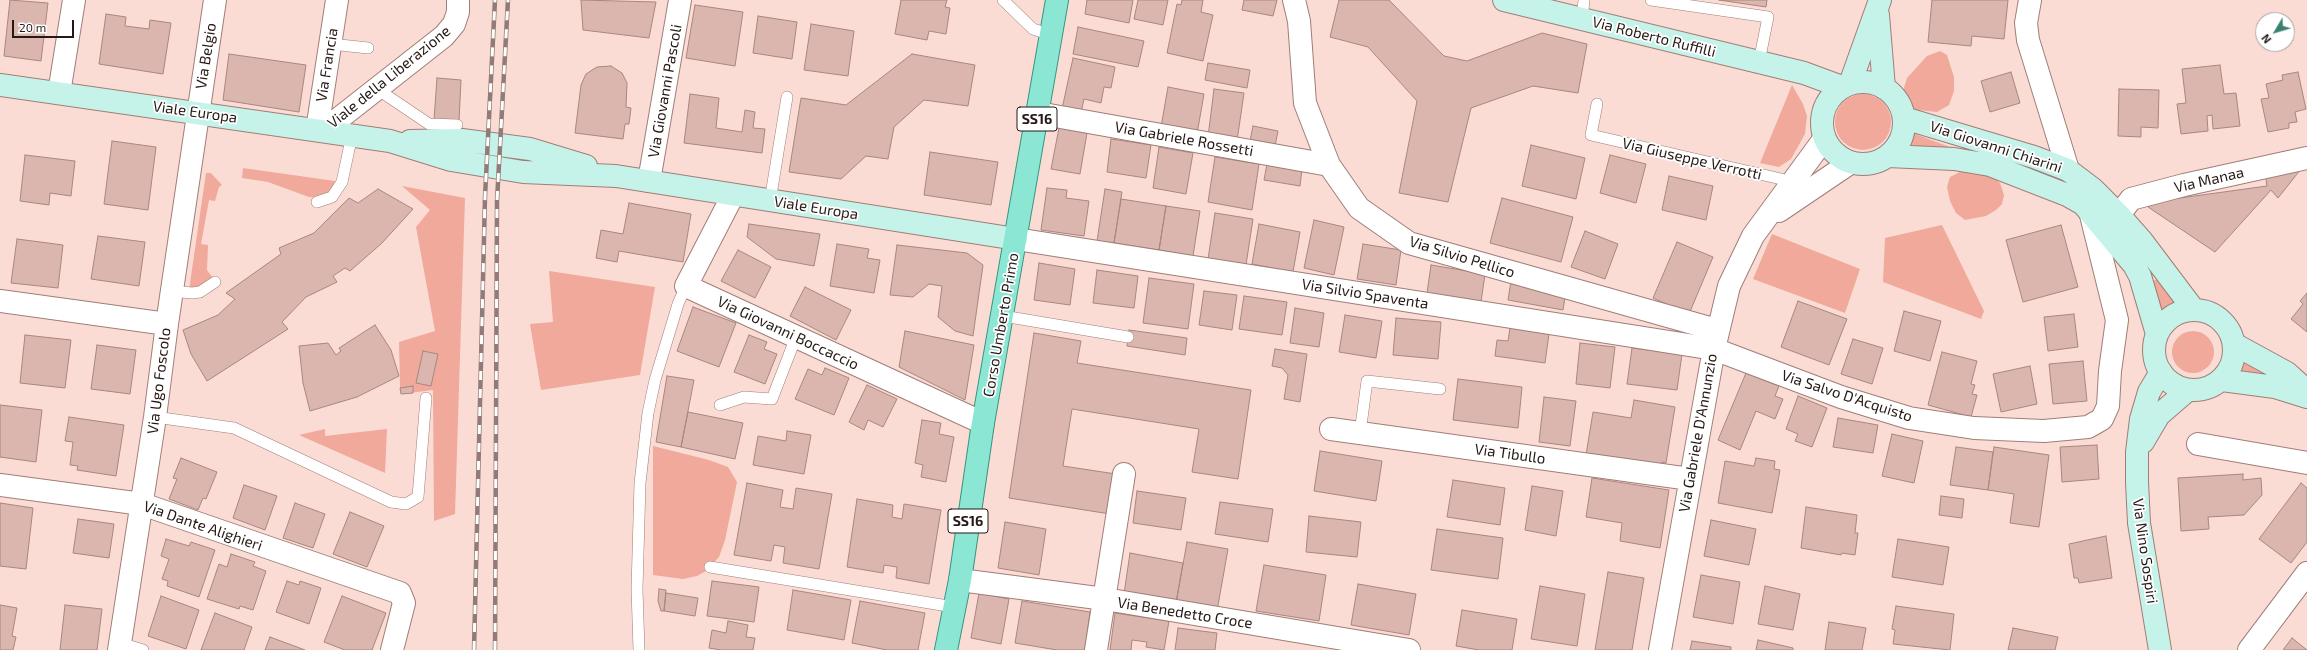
<!DOCTYPE html>
<html>
<head>
<meta charset="utf-8">
<style>
  body { margin:0 }
  #map { position:relative; width:2307px; height:650px; overflow:hidden; background:#fbdcd5; font-family:"Exo 2",sans-serif }
  canvas { display:block }
  .north { position:absolute; left:2255px; top:12px; width:40px; height:40px; box-sizing:border-box; background:#fff; border:1px solid #a8a3a1; border-radius:50%; rotate:232deg; font-size:11px; font-weight:700; line-height:16px; text-align:center; color:#251815 }
  .north::after { content:''; display:block; margin:auto; width:14px; height:18px; background:#3d7f6f; clip-path:polygon(50% 0,100% 100%,50% 72%,0 100%) }
  .scale { position:absolute; left:12px; top:20px; width:62px; height:18px; box-sizing:border-box; border:2px solid #251815; border-top:0; padding-left:5px; font-size:12px; line-height:14px; white-space:nowrap; color:#251815; -webkit-text-stroke:3px #fff; paint-order:stroke }
</style>
</head>
<body>
<div id="map">
<canvas width="2307" height="650"></canvas>
<div class="north">N</div>
<div class="scale">20 m</div>
</div>
<script>
const context = document.querySelector('canvas').getContext('2d');
context.lineJoin = 'round';
function fillPath(path, color) { context.fillStyle = color; context.fill(path, 'evenodd'); }
const poly = rows => new Path2D(rows.map(r => 'M' + r).join(''));
function trace(path, color, width, dash) { context.strokeStyle = color; context.lineWidth = width; context.lineCap = dash ? 'butt' : 'round'; context.setLineDash(dash || []); context.stroke(path); }
function drawText(font, color, halo, rows, align = 'center') {
  context.font = font + ' "Exo 2",sans-serif'; context.lineWidth = 3.5; context.setLineDash([]); context.textBaseline = 'middle'; context.strokeStyle = halo; context.fillStyle = color; for (const [text, x, y, turn = 0] of rows) {
    context.save(); context.translate(x, y); context.rotate((+turn || 0) * Math.PI / 180); context.textAlign = isNaN(turn) ? turn : align; if (halo) context.strokeText(text, 0, 0); context.fillText(text, 0, 0); context.restore();
  }
}
fillPath(poly([
  [1940,51,1947,55,1954,77,1954,91,1949,105,1937,112,1909,109,1904,101,1903,91,1907,78,1927,56],
  [1792,85,1803,104,1807,116,1805,134,1791,159,1779,167,1760,163],
  '1835 122a28 28 0 1 1 56 0a28 28 0 1 1-56 0Z',
  [1910,132,1955,149,1904,152],
  [243,168,335,181,334,186,327,194,319,198,309,197,268,182,242,178],
  [1964,170,1992,176,2000,183,2004,195,2002,204,1996,210,1986,216,1965,220,1956,213,1950,201,1947,187,1950,177],
  [206,173,211,173,222,185,219,187,215,201,209,200,201,244,208,245,207,270,213,278,198,288,189,290],
  [402,186,465,198,455,514,434,521,433,390,401,394,400,388,399,342,435,331,416,227,430,210],
  [1942,225,1984,311,1981,319,1883,282,1885,238],
  [1772,234,1860,269,1845,313,1753,279],
  [549,271,655,287,640,375,541,390,530,324,553,322],
  [2158,279,2181,303,2163,313,2153,281],
  '2172 352a21 21 0 1 1 42 0a21 21 0 1 1-42 0Z',
  [2242,362,2273,374,2282,383,2239,373],
  [325,429,325,436,387,429,385,473,299,435],
  [653,446,709,460,728,467,737,482,725,540,719,557,706,571,697,576,683,579,653,575]
]), '#f0a99a');
const building = poly([
  [10,0,48,3,41,61,4,56,10,0],
  [581,0,656,2,649,38,583,30,581,0],
  [901,0,947,0,945,7,950,8,946,34,929,31,927,40,895,34,901,0],
  [1087,0,1133,0,1129,23,1085,14,1087,0],
  [1138,0,1168,0,1163,25,1134,19,1138,0],
  [1182,0,1203,0,1201,12,1213,15,1203,61,1167,53,1177,4,1181,5,1182,0],
  [1244,0,1277,0,1273,16,1242,10,1244,0],
  [1339,0,1389,0,1444,56,1467,61,1542,33,1587,44,1578,93,1533,86,1471,108,1448,202,1399,193,1417,101,1368,47,1330,37,1339,0],
  [1719,0,1767,0,1766,7,1719,0],
  [1932,0,2008,0,2004,39,1972,36,1971,46,1928,42,1932,0],
  [695,5,743,12,735,66,686,58,695,5],
  [106,14,126,17,125,26,149,29,150,20,171,23,163,74,99,64,106,14],
  [758,16,797,22,792,59,753,53,758,16],
  [811,24,854,31,848,76,804,70,811,24],
  [1078,27,1144,41,1138,67,1073,54,1078,27],
  [229,54,306,65,299,112,223,100,229,54],
  [912,54,975,65,968,106,924,100,894,127,888,159,866,156,841,179,789,172,801,98,846,105,912,54],
  [1073,58,1115,67,1111,88,1104,87,1101,103,1084,99,1081,113,1062,109,1073,58],
  [1208,63,1250,70,1247,88,1205,80,1208,63],
  [2220,65,2224,94,2236,93,2240,126,2213,129,2212,115,2207,116,2208,131,2181,134,2177,104,2186,103,2182,69,2220,65],
  [611,66,622,73,627,83,626,107,631,108,629,124,625,124,623,139,575,133,581,85,586,74,597,67,611,66],
  [2011,72,2020,103,1990,112,1981,81,2011,72],
  [2298,72,2306,109,2295,112,2297,122,2289,123,2289,128,2268,132,2261,99,2269,98,2266,84,2283,80,2282,75,2298,72],
  [437,78,461,80,459,121,434,120,437,78],
  [1168,87,1204,94,1197,134,1161,127,1168,87],
  [1214,89,1244,93,1237,141,1208,137,1214,89],
  [2119,89,2159,90,2158,128,2141,127,2141,137,2118,136,2119,89],
  [690,94,719,98,716,128,742,132,745,110,755,112,753,128,765,129,762,153,684,143,690,94],
  [1253,126,1278,131,1275,146,1250,141,1253,126],
  [1059,128,1087,133,1080,174,1051,169,1059,128],
  [1111,139,1151,145,1146,178,1107,172,1111,139],
  [112,141,156,147,148,210,104,204,112,141],
  [1531,145,1585,158,1576,199,1522,186,1531,145],
  [1159,147,1193,153,1186,194,1153,188,1159,147],
  [930,152,998,162,991,205,924,195,930,152],
  [25,155,75,161,71,196,50,193,49,205,20,201,25,155],
  [1610,155,1646,164,1636,203,1600,193,1610,155],
  [1215,157,1259,164,1252,210,1208,202,1215,157],
  [1267,164,1302,169,1300,186,1264,180,1267,164],
  [2301,169,2278,198,2271,190,2215,252,2148,207,2151,202,2267,186,2265,173,2301,169],
  [1669,176,1713,186,1706,220,1662,210,1669,176],
  [1047,188,1067,190,1066,198,1089,201,1084,236,1041,230,1047,188],
  [378,189,413,209,382,243,350,271,345,268,333,276,337,282,306,297,282,322,288,329,207,381,191,354,183,330,218,315,235,299,226,293,281,254,279,248,314,233,349,198,358,203,378,189],
  [1105,189,1122,192,1114,243,1097,241,1105,189],
  [1502,198,1573,217,1561,262,1490,243,1502,198],
  [1121,199,1166,206,1159,250,1114,243,1121,199],
  [629,203,691,214,683,262,619,251,617,262,596,258,601,230,623,234,629,203],
  [1166,206,1200,211,1193,256,1159,250,1166,206],
  [1215,213,1253,219,1246,265,1208,259,1215,213],
  [1314,220,1344,227,1334,275,1304,268,1314,220],
  [749,224,820,234,814,266,776,259,747,237,749,224],
  [1259,224,1300,232,1293,272,1252,264,1259,224],
  [2061,225,2078,287,2023,302,2006,240,2061,225],
  [1585,231,1618,244,1605,279,1571,267,1585,231],
  [98,236,145,242,139,286,91,279,98,236],
  [17,239,63,245,58,288,11,283,17,239],
  [1677,242,1713,257,1689,314,1653,298,1677,242],
  [837,244,869,249,867,258,880,260,874,293,830,286,837,244],
  [1363,244,1401,250,1396,285,1357,279,1363,244],
  [897,245,967,253,983,265,973,336,955,331,938,317,942,286,929,284,913,297,890,295,897,245],
  [738,250,771,267,755,298,721,281,738,250],
  [1039,263,1075,269,1070,305,1034,300,1039,263],
  [1431,265,1485,274,1481,302,1427,293,1431,265],
  [1097,270,1138,276,1134,308,1093,303,1097,270],
  [1149,278,1194,284,1188,329,1143,323,1149,278],
  [1511,281,1566,291,1563,310,1508,300,1511,281],
  [805,287,851,310,836,340,790,316,805,287],
  [1204,291,1237,295,1232,330,1199,325,1204,291],
  [2307,293,2307,332,2291,319,2303,304,2300,301,2307,293],
  [1244,296,1287,302,1282,335,1239,329,1244,296],
  [1798,301,1847,319,1829,365,1781,347,1798,301],
  [693,307,736,323,719,367,677,351,693,307],
  [1295,308,1324,313,1319,347,1290,343,1295,308],
  [1904,311,1941,321,1930,361,1894,351,1904,311],
  [2074,314,2078,347,2048,351,2044,317,2074,314],
  [1345,315,1382,321,1376,358,1339,352,1345,315],
  [1396,318,1441,322,1438,359,1393,355,1396,318],
  [375,325,391,350,399,376,357,397,310,411,303,383,299,346,328,343,336,355,341,351,339,348,375,325],
  [1510,328,1549,334,1545,363,1495,356,1497,340,1508,341,1510,328],
  [1129,330,1187,338,1185,355,1127,346,1129,330],
  [905,331,974,345,965,400,899,367,905,331],
  [1034,333,1081,341,1077,363,1251,390,1238,479,1192,472,1199,429,1072,409,1063,466,1116,474,1110,514,1009,498,1034,333],
  [25,335,71,340,65,388,20,383,25,335],
  [749,335,767,342,764,349,777,354,765,384,734,372,749,335],
  [1853,339,1883,348,1872,384,1841,374,1853,339],
  [1580,343,1615,347,1610,388,1576,384,1580,343],
  [97,345,136,350,130,394,91,389,97,345],
  [1632,348,1682,354,1677,390,1627,384,1632,348],
  [1275,349,1307,354,1300,402,1284,399,1288,375,1282,368,1272,366,1275,349],
  [423,351,438,354,431,386,416,383,423,351],
  [1942,352,1977,361,1971,384,1975,385,1972,394,1977,395,1971,417,1928,405,1942,352],
  [2083,361,2087,401,2053,404,2049,364,2083,361],
  [2030,366,2037,404,2001,412,1993,374,2030,366],
  [825,368,849,378,834,415,795,399,808,369,822,375,825,368],
  [1746,373,1779,386,1775,396,1783,399,1775,419,1756,411,1740,450,1718,440,1746,373],
  [667,376,694,380,681,447,656,442,667,376],
  [1458,379,1522,387,1518,428,1453,420,1458,379],
  [867,385,897,399,883,427,868,420,864,430,849,422,867,385],
  [413,386,413,393,401,394,400,388,413,386],
  [1798,396,1827,408,1812,447,1795,441,1798,434,1786,429,1798,396],
  [1544,397,1576,401,1570,446,1539,442,1544,397],
  [1634,400,1675,407,1666,463,1662,462,1661,468,1586,455,1593,412,1631,418,1634,400],
  [0,405,42,410,36,462,0,457,0,405],
  [688,412,743,423,735,459,681,447,688,412],
  [69,417,124,425,116,476,77,470,78,466,70,465,73,442,65,441,69,417],
  [1838,418,1878,425,1873,453,1833,447,1838,418],
  [922,420,941,423,939,434,954,437,946,482,921,477,923,465,915,463,922,420],
  [787,431,811,435,804,474,753,465,758,436,786,441,787,431],
  [1892,434,1923,441,1914,483,1882,476,1892,434],
  [2097,445,2099,479,2062,482,2060,447,2097,445],
  [1956,447,1993,452,1988,490,1950,485,1956,447],
  [1994,447,2049,455,2039,527,2010,523,2014,494,1988,490,1994,447],
  [1320,451,1382,461,1376,501,1314,491,1320,451],
  [181,458,217,472,206,499,203,498,198,510,169,499,177,479,173,478,181,458],
  [1756,458,1775,461,1774,469,1780,470,1772,513,1718,503,1725,461,1754,466,1756,458],
  [2243,474,2243,480,2261,478,2262,495,2244,515,2208,517,2209,529,2181,531,2178,478,2243,474],
  [1592,478,1669,490,1660,548,1620,541,1622,523,1586,517,1592,478],
  [1453,480,1505,488,1500,525,1447,517,1453,480],
  [747,483,783,490,780,507,793,509,796,488,832,494,819,569,783,563,785,547,774,545,771,561,734,555,747,483],
  [2301,483,2307,488,2307,542,2291,563,2259,539,2301,483],
  [244,485,277,496,265,530,233,518,244,485],
  [1532,486,1563,491,1556,536,1525,530,1532,486],
  [1137,491,1186,498,1181,530,1133,523,1137,491],
  [1941,496,1964,499,1962,518,1939,515,1941,496],
  [857,499,893,505,892,517,902,519,904,504,941,510,929,584,896,578,897,567,884,565,883,573,847,567,857,499],
  [1220,502,1273,509,1268,542,1215,534,1220,502],
  [0,503,33,508,26,569,0,566,0,503],
  [295,503,325,514,313,548,283,538,295,503],
  [1806,507,1857,515,1855,533,1858,533,1855,555,1842,553,1841,555,1801,548,1806,507],
  [350,512,384,526,367,567,333,554,350,512],
  [1309,516,1361,522,1357,557,1306,552,1309,516],
  [78,519,114,524,109,558,73,553,78,519],
  [1711,520,1756,529,1749,565,1704,556,1711,520],
  [1005,522,1046,529,1039,575,998,568,1005,522],
  [1437,529,1503,538,1498,579,1431,570,1437,529],
  [2106,536,2112,578,2079,583,2078,578,2074,578,2069,544,2106,536],
  [166,539,189,546,191,542,215,550,199,597,167,586,168,581,162,579,169,559,161,556,166,539],
  [1898,539,1949,547,1943,585,1892,577,1898,539],
  [1187,542,1228,549,1217,611,1176,603,1187,542],
  [1130,553,1183,563,1176,603,1124,594,1130,553],
  [231,554,255,562,253,566,266,571,253,610,240,606,239,609,207,599,219,564,227,567,231,554],
  [1264,565,1326,575,1319,621,1256,611,1264,565],
  [1608,572,1644,578,1632,650,1595,650,1608,572],
  [1701,575,1740,582,1733,624,1693,617,1701,575],
  [287,581,299,585,300,581,321,588,309,624,276,612,287,581],
  [712,581,759,587,754,622,707,616,712,581],
  [1358,584,1416,594,1409,635,1351,625,1358,584],
  [1540,586,1585,594,1577,646,1531,639,1540,586],
  [1765,586,1800,594,1793,630,1758,624,1765,586],
  [659,589,666,590,664,611,661,611,658,601,659,589],
  [793,590,851,600,844,640,787,630,793,590],
  [666,593,698,598,695,616,664,611,666,593],
  [979,593,1009,599,1001,644,971,638,979,593],
  [161,596,199,610,186,649,148,636,161,596],
  [342,596,386,613,372,650,345,650,324,642,342,596],
  [860,601,925,613,918,650,887,650,852,643,860,601],
  [1022,601,1090,612,1085,650,1057,650,1015,643,1022,601],
  [0,605,17,608,12,636,16,637,13,650,0,650,0,605],
  [65,605,102,609,97,650,60,650,65,605],
  [1896,606,1954,614,1950,650,1893,644,1895,630,1892,629,1896,606],
  [1462,610,1517,619,1512,650,1479,650,1456,646,1462,610],
  [215,613,252,627,244,650,201,650,215,613],
  [1115,613,1169,621,1164,650,1146,647,1147,642,1132,640,1131,650,1110,650,1115,613],
  [728,621,748,625,746,637,755,638,753,650,721,650,709,648,712,630,726,633,728,621],
  [1829,622,1866,628,1862,650,1825,650,1829,622],
  [1178,628,1217,633,1215,650,1175,650,1178,628],
  [2013,628,2058,637,2055,650,2008,650,2013,628],
  [270,637,305,650,265,650,270,637],
  [2292,638,2307,650,2283,650,2292,638],
  [1758,640,1793,648,1793,650,1756,650,1758,640],
  [1692,641,1731,647,1731,650,1690,650,1692,641]
]);
fillPath(building, '#dab6ae');
trace(building, '#a9867e', 1);
const lane = poly([
  [1003,0,1033,29,1051,35],
  [1651,0,1768,17,1759,62],
  [1582,19,1584,0],
  [331,44,368,48],
  [377,89,429,124,457,125],
  [1597,104,1591,135,1794,182],
  [770,201,787,97],
  [317,202,332,197,342,182,352,135],
  [172,291,192,293,200,292,215,282],
  [1003,316,1128,337],
  [720,405,744,397,772,399,796,337],
  [155,417,234,428,391,502,406,504,418,497,426,398],
  [1360,433,1367,381,1440,389],
  [710,567,954,607],
  [120,643,143,650],
  [639,650,637,589,640,483,648,413,655,380,678,304,686,286]
]);
const street = poly([
  [1294,0,1299,21,1305,103,1329,165,1359,208,1409,243,1717,330],
  [2030,0,2026,23,2028,40,2068,170],
  [59,93,74,0],
  [1038,113,1329,165],
  [317,130,337,0],
  [323,131,444,36,454,24,458,12,458,0],
  [649,181,680,0],
  [733,195,686,286,983,423],
  [1779,211,1850,163],
  [2119,215,2131,199,2184,185,2307,158],
  [1016,239,1714,349,1841,397,1909,418,1974,428,2044,431,2088,427,2102,419,2108,406,2110,371,2117,320,2090,211],
  [0,301,167,324],
  [1331,429,1690,479],
  [2198,444,2307,463],
  [0,485,142,504,400,593,404,603,392,650],
  [960,580,1105,599,1409,650],
  [119,650,155,417,167,324,215,0],
  [1096,650,1124,474],
  [1660,650,1714,349,1729,286,1753,236,1824,139],
  [2249,650,2307,573]
]);
const secondary = poly([
  [1504,0,1804,73,1842,87],
  [1878,15,1884,88],
  '1822 123a41 41 0 1 1 82 0a41 41 0 1 1-82 0Z',
  [1850,84,1880,0],
  [0,85,390,141,451,160,523,172,616,176,1016,239],
  [1904,118,2034,157,2068,170,2093,189,2119,215,2142,241,2194,310],
  [410,141,462,140,530,149,586,166],
  [1888,156,1954,159,1990,165,2067,195,2083,204,2134,265,2140,276,2157,334],
  '2154 350a40 40 0 1 1 80 0a40 40 0 1 1-80 0Z',
  [2234,344,2287,373,2307,391],
  [2222,380,2275,387,2307,397],
  [2143,442,2159,415,2188,390],
  [2160,650,2139,523,2137,482,2137,452,2141,419,2149,392,2161,372]
]);
const primary = poly([
  [946,650,960,580,983,423,1057,0]
]);
trace(lane, '#a07e77', 12);
trace(street, '#a07e77', 24);
trace(secondary, '#a07e77', 24);
trace(primary, '#35947e', 24);
trace(lane, '#fff', 11);
trace(street, '#fff', 22);
trace(secondary, '#c5f3e9', 22);
trace(primary, '#8be6d4', 22);
const rail = poly([
  [474,650,485,197,495,0],
  [495,650,497,201,508,0]
]);
trace(rail, '#917b76', 4.5);
trace(rail, '#fff', 3, [9]);
for (const [x, y, w] of [
  [1037,119,40],
  [968,521,40]
]) { const box = new Path2D(); box.roundRect(x - w / 2, y - 12, w, 24, 3); context.fillStyle = '#fff'; context.fill(box); trace(box, '#251815', 1); }
drawText('bold 14px', '#251815', null, [
  ["SS16",1037,119],
  ["SS16",968,521]
]);
drawText('15px', '#251815', '#fff', [
  ["Via Roberto Ruffilli",1654,37,14],
  ["Via Belgio",206,56,-81],
  ["Via Francia",327,65,-81],
  ["Viale della Liberazione",389,77,-39],
  ["Via Giovanni Pascoli",665,91,-80],
  ["Viale Europa",195,112,8],
  ["Via Gabriele Rossetti",1184,139,10],
  ["Via Giovanni Chiarini",1996,147,18],
  ["Via Giuseppe Verrotti",1692,159,13],
  ["Via Manaa",2209,180,-13],
  ["Viale Europa",816,208,9],
  ["Via Silvio Pellico",1462,257,17],
  ["Via Silvio Spaventa",1365,294,9],
  ["Corso Umberto Primo",1001,325,-80],
  ["Via Giovanni Boccaccio",788,333,25],
  ["Via Ugo Foscolo",159,381,-83],
  ["Via Salvo D'Acquisto",1847,396,18],
  ["Via Gabriele D'Annunzio",1698,433,-80],
  ["Via Tibullo",1510,454,8],
  ["Via Dante Alighieri",203,526,19],
  ["Via Nino Sospiri",2145,551,82],
  ["Via Benedetto Croce",1185,613,9]
]);
</script>
</body>
</html>
